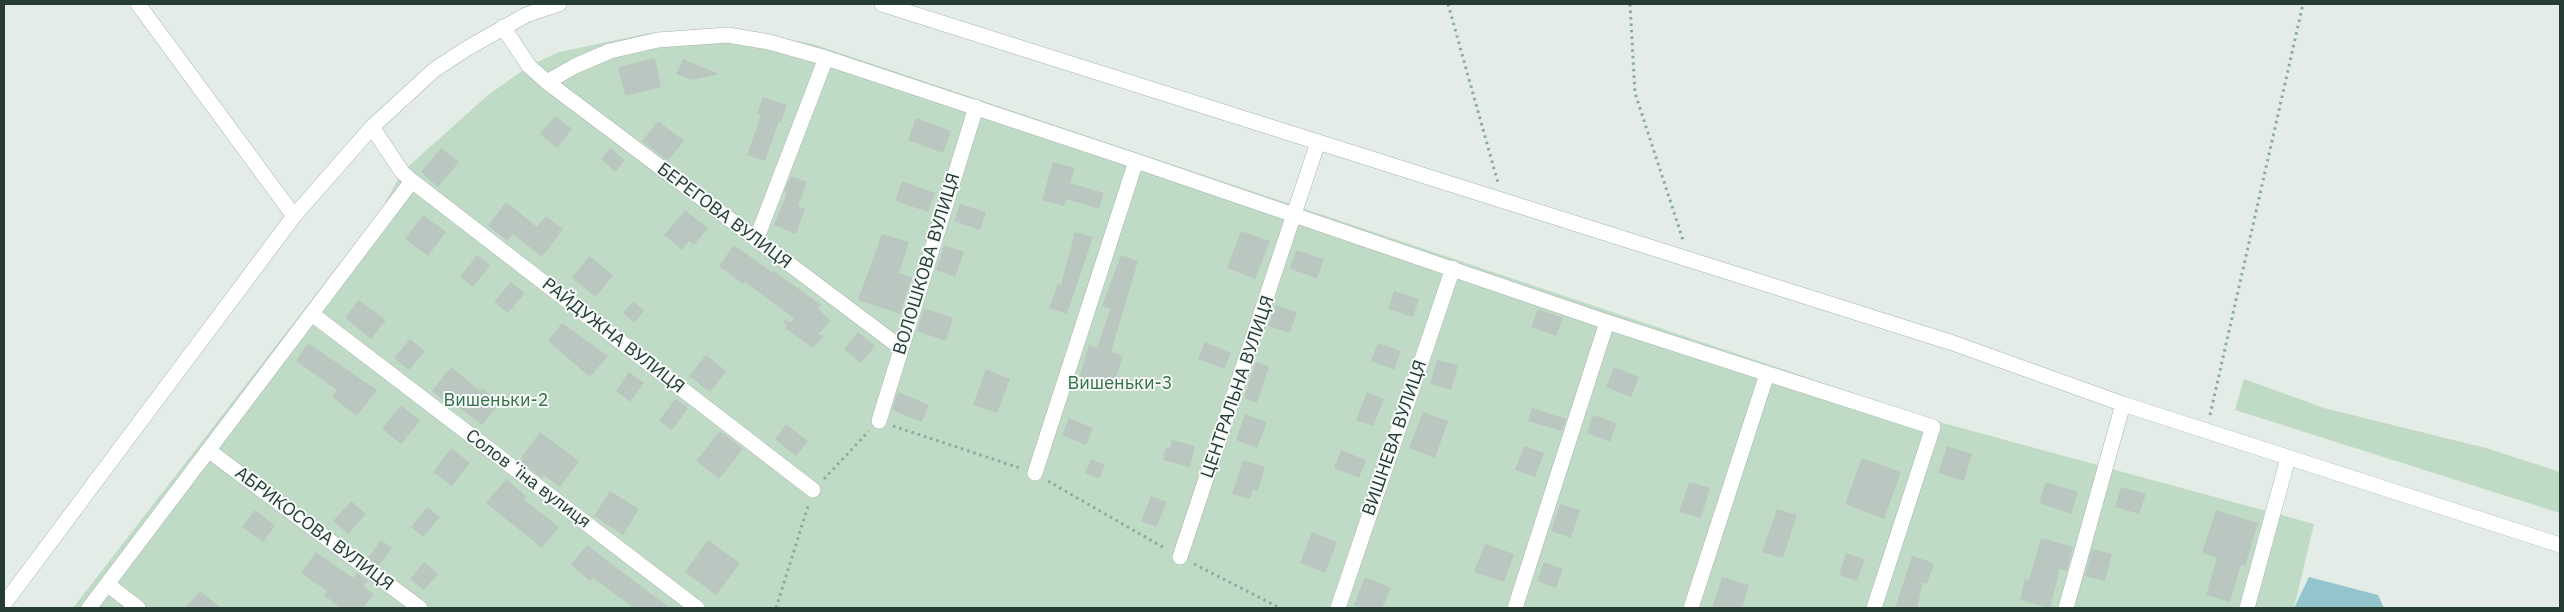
<!DOCTYPE html>
<html>
<head>
<meta charset="utf-8">
<style>
  body { margin:0 }
  #map { position:relative; width:2564px; height:612px; overflow:hidden; background:#e4ece8; font-family:"IBM Plex Sans",sans-serif }
  canvas { display:block }
  .frame { position:absolute; inset:0; border:5px solid #253c35; pointer-events:none }
</style>
</head>
<body>
<div id="map">
<canvas width="2564" height="612"></canvas>
<div class="frame"></div>
</div>
<script>
const context = document.querySelector('canvas').getContext('2d');
context.lineJoin = 'round';
function fillPath(path, color) { context.fillStyle = color; context.fill(path, 'evenodd'); }
const poly = rows => new Path2D(rows.map(r => 'M' + r).join(''));
function trace(path, color, width, dash) { context.strokeStyle = color; context.lineWidth = width; context.lineCap = dash ? 'butt' : 'round'; context.setLineDash(dash || []); context.stroke(path); }
function drawText(font, color, halo, rows, align = 'center') {
  context.font = font + ' "IBM Plex Sans",sans-serif'; context.lineWidth = 4; context.setLineDash([]); context.textBaseline = 'middle'; context.strokeStyle = halo; context.fillStyle = color; for (const [text, x, y, turn = 0] of rows) {
    context.save(); context.translate(x, y); context.rotate((+turn || 0) * Math.PI / 180); context.textAlign = isNaN(turn) ? turn : align; if (halo) context.strokeText(text, 0, 0); context.fillText(text, 0, 0); context.restore();
  }
}
fillPath(poly([
  [729,28,813,44,1943,423,2314,524,2294,608,73,608,381,210,402,172,488,95,529,66,559,52,650,33],
  [2244,379,2324,408,2486,448,2560,472,2560,513,2235,410]
]), '#c0dbc5');
fillPath(poly([
  [2309,577,2378,595,2384,608,2294,608]
]), '#92c6cc');
fillPath(poly([
  [655,58,661,87,625,96,618,67],
  [683,59,719,74,692,80,676,74],
  [763,97,787,105,781,122,779,121,765,161,747,155,761,115,757,114],
  [555,116,572,129,557,148,540,134],
  [916,118,951,131,943,153,908,140],
  [658,121,684,141,668,161,642,141],
  [441,148,459,162,438,187,421,172],
  [610,148,625,160,615,172,601,159],
  [1053,162,1075,168,1070,183,1104,193,1099,209,1066,199,1064,206,1042,200],
  [791,176,807,182,798,206,805,209,796,234,774,225,787,193,784,192],
  [902,181,935,193,928,212,895,201],
  [506,202,537,227,546,216,563,229,542,257,513,234,507,241,488,226],
  [960,204,986,212,980,230,954,221],
  [685,210,708,228,694,245,689,241,682,250,664,235],
  [423,215,446,232,428,256,405,239],
  [1241,231,1270,241,1255,279,1227,268],
  [1075,232,1093,237,1067,314,1049,308,1058,284,1061,285],
  [882,234,909,242,899,273,912,277,900,314,858,300],
  [734,245,773,273,774,271,821,305,818,309,831,321,818,334,824,336,813,348,785,328,787,326,783,322,785,320,791,322,794,318,745,282,743,284,719,266],
  [944,245,964,252,955,277,936,270],
  [1296,250,1324,259,1317,278,1290,269],
  [477,255,490,265,473,287,460,277],
  [1121,255,1138,261,1111,352,1123,356,1112,389,1079,378,1089,345,1097,348,1110,309,1102,306],
  [589,256,613,275,596,297,572,278],
  [511,282,525,293,508,313,494,302],
  [1394,291,1419,299,1413,317,1388,309],
  [359,300,386,320,371,339,345,318],
  [633,301,644,311,634,323,623,313],
  [1276,305,1297,312,1290,333,1268,326],
  [924,308,953,318,946,341,917,331],
  [1538,309,1563,318,1556,336,1531,327],
  [562,323,608,356,590,377,548,341],
  [858,332,875,346,861,363,844,349],
  [410,339,425,351,409,370,394,358],
  [1205,342,1231,353,1224,369,1198,359],
  [308,343,377,390,357,416,332,397,337,390,296,361],
  [1378,343,1401,351,1394,370,1371,361],
  [706,355,726,371,710,392,689,376],
  [1437,360,1458,365,1451,390,1430,384],
  [1256,362,1269,366,1257,403,1244,398],
  [451,367,480,391,482,388,500,403,482,425,452,402,449,405,432,391],
  [1614,367,1639,377,1631,397,1606,387],
  [986,369,1010,379,997,413,973,405],
  [629,372,644,383,630,402,616,391],
  [898,392,929,405,922,422,892,410],
  [1367,392,1384,399,1373,426,1356,420],
  [675,399,688,408,672,430,659,421],
  [401,405,420,421,401,444,382,429],
  [1532,408,1566,419,1562,431,1528,421],
  [1423,412,1448,421,1435,458,1409,448],
  [1245,414,1267,422,1257,448,1236,440],
  [1593,415,1617,423,1610,442,1587,433],
  [1069,418,1093,428,1086,445,1062,435],
  [786,424,808,441,796,456,775,439],
  [720,431,743,449,719,479,696,461],
  [540,432,579,461,560,487,544,475,542,478,521,462,523,459,521,458],
  [1172,440,1195,446,1190,467,1163,460,1166,447,1170,448],
  [1524,446,1544,453,1535,477,1515,470],
  [1947,446,1972,454,1964,481,1938,473],
  [451,448,470,463,452,486,433,472],
  [1341,450,1366,460,1359,478,1334,468],
  [1862,458,1901,472,1884,519,1845,504],
  [1091,459,1105,465,1099,479,1085,473],
  [1243,460,1265,467,1258,491,1253,490,1250,499,1232,494],
  [506,479,526,496,523,499,559,527,542,548,486,503],
  [1689,482,1710,488,1701,518,1679,512],
  [2046,482,2078,492,2071,514,2039,503],
  [2121,487,2146,494,2139,514,2115,507],
  [610,491,639,509,623,535,594,516],
  [1151,496,1167,502,1156,527,1141,521],
  [351,501,366,514,348,534,333,521],
  [1560,504,1580,510,1571,538,1551,531],
  [427,507,440,517,423,537,411,527],
  [1777,509,1797,515,1783,558,1762,552],
  [255,510,275,526,263,542,242,527],
  [2216,510,2258,523,2245,566,2241,565,2230,602,2206,595,2217,558,2202,553],
  [1312,532,1337,542,1325,573,1300,563],
  [2041,538,2073,547,2067,571,2060,569,2050,608,2020,600,2025,579,2029,580],
  [381,540,392,548,379,566,368,558],
  [708,540,740,563,716,595,685,572],
  [1485,544,1514,554,1504,582,1474,572],
  [587,545,618,569,670,608,634,608,593,578,590,581,571,565],
  [2092,549,2112,554,2105,581,2085,576],
  [316,552,353,578,357,573,368,581,363,586,374,594,363,608,341,608,324,595,327,591,301,573],
  [1846,553,1865,559,1857,581,1839,575],
  [1912,556,1934,563,1927,584,1923,582,1917,608,1895,608],
  [424,562,438,574,424,590,410,579],
  [1544,562,1563,569,1556,588,1537,581],
  [1365,577,1391,588,1382,608,1362,608,1354,605],
  [1722,577,1749,585,1742,608,1712,608],
  [200,591,221,608,185,608]
]), '#bac7c1');
const minor = poly([
  [756,240,826,58],
  [312,314,697,608],
  [901,348,547,82,575,66,610,51,658,40,728,35,769,42,826,58,1136,161,1607,322,1933,427,1874,608],
  [879,421,976,107],
  [208,450,420,608],
  [1035,473,1136,161],
  [1180,557,1318,142],
  [107,584,138,608],
  [89,608,412,181,813,490],
  [1338,608,1453,268],
  [1515,608,1607,322],
  [1691,608,1767,374],
  [2066,608,2123,404],
  [2247,608,2288,458]
]);
const tertiary = poly([
  [138,4,294,216],
  [882,4,1953,343,2123,404,2560,545],
  [503,27,529,66,547,82],
  [372,127,402,172,412,181],
  [4,604,294,216,372,127,434,70,466,49,526,15,559,4]
]);
trace(minor, '#a7b4af', 16);
trace(tertiary, '#a7b4af', 16);
trace(poly([
  [1448,4,1498,183],
  [1630,4,1635,93,1683,240],
  [2210,415,2303,4],
  [893,426,1020,468],
  [824,479,869,431],
  [1048,481,1166,549],
  [1194,564,1280,608],
  [776,608,809,503]
]), '#88ad9f', 3, [2.5, 4]);
trace(minor, '#fff', 15);
trace(tertiary, '#fff', 15);
drawText('18px', '#253c35', '#f5f9f7', [
  ["БЕРЕГОВА ВУЛИЦЯ",724,216,37],
  ["ВОЛОШКОВА ВУЛИЦЯ",927,264,-73],
  ["РАЙДУЖНА ВУЛИЦЯ",613,336,38],
  ["ЦЕНТРАЛЬНА ВУЛИЦЯ",1238,387,-71],
  ["ВИШНЕВА ВУЛИЦЯ",1395,438,-71],
  ["Соловʼїна вулиця",528,479,37],
  ["АБРИКОСОВА ВУЛИЦЯ",314,529,37]
]);
drawText('18px', '#336f47', '#f5f9f7', [
  ["Вишеньки-3",1120,384],
  ["Вишеньки-2",496,401]
]);
</script>
</body>
</html>
